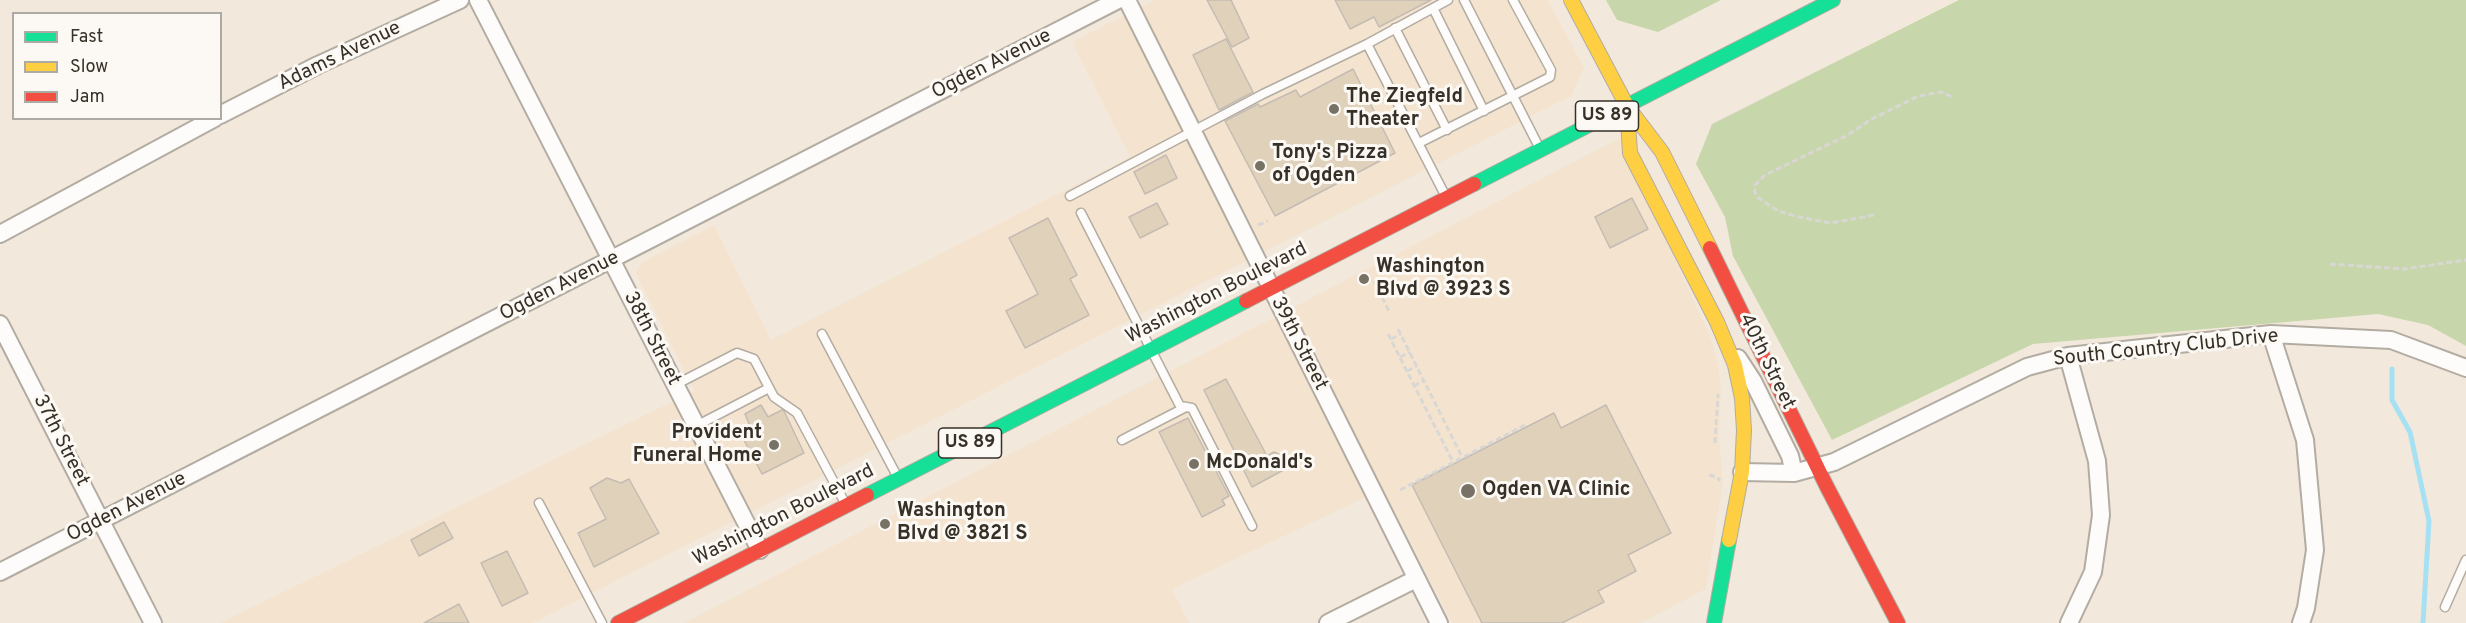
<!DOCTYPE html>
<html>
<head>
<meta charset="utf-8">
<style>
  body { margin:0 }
  #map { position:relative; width:2466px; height:623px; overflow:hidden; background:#f2e9dc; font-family:Overpass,sans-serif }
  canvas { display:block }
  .legend { position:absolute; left:12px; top:12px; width:210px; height:108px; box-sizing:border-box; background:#fcf9f5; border:2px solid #ada9a3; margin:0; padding:8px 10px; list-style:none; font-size:18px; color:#363027 }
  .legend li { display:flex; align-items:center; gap:12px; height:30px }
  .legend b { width:30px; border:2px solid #ada9a3 }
</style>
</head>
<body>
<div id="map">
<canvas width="2466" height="623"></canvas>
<ul class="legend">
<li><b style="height:8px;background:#16e098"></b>Fast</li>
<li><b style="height:8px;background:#ffcf43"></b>Slow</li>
<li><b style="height:8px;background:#f24e42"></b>Jam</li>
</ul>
</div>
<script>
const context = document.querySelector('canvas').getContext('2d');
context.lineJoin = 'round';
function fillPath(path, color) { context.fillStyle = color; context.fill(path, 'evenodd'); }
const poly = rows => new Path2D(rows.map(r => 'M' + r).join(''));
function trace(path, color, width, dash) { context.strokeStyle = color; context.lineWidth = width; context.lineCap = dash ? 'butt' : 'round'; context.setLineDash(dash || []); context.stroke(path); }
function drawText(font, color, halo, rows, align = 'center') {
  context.font = font + ' Overpass,sans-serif'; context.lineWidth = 6; context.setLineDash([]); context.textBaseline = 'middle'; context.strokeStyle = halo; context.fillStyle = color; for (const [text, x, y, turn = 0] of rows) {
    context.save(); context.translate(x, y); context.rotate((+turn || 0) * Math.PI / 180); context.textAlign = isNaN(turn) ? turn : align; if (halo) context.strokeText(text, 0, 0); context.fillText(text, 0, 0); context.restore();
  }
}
fillPath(poly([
  [1154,0,1548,0,1584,68,1571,96,533,623,220,623,694,391,636,273,641,263,714,225,771,340,1130,157,1072,42],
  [1620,138,1712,341,1719,369,1721,390,1719,435,1723,482,1706,589,1641,623,1452,623,1383,489,1172,589,1189,623,684,623]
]), '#f4e4cf');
fillPath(poly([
  [1606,0,1721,0,1658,32,1617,20],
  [1959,0,2466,0,2466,346,2428,325,2378,314,2033,344,1832,440,1733,256,1725,217,1696,164,1712,124]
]), '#c8d6ab');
trace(poly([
  [2392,369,2392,400,2410,432,2429,521,2423,623]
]), '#a6e0f3', 5);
const building = poly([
  [1207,0,1231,0,1249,38,1232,47,1207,0],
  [1335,0,1431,0,1379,27,1374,17,1350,29,1335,0],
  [1226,39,1253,92,1219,110,1193,55,1226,39],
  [1353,69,1395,153,1275,216,1225,121,1258,104,1260,107,1296,90,1300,97,1353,69],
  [1166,155,1177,178,1145,194,1134,172,1166,155],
  [1632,198,1648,229,1610,248,1595,217,1632,198],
  [1157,203,1168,224,1140,238,1129,217,1157,203],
  [1048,218,1077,275,1070,279,1089,315,1025,348,1006,311,1038,294,1009,238,1048,218],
  [1226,379,1267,456,1274,452,1287,458,1291,466,1252,487,1204,390,1226,379],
  [761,405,768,417,782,410,784,411,804,453,762,474,739,431,750,426,745,414,761,405],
  [1606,405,1671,533,1628,555,1636,571,1598,591,1604,602,1562,623,1482,623,1412,485,1554,413,1561,428,1606,405],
  [1188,418,1229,496,1222,500,1225,505,1202,517,1159,432,1188,418],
  [607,478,621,483,629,479,659,533,594,567,578,533,606,519,590,488,607,478],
  [444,522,453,538,419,556,411,540,444,522],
  [507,551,528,593,502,606,481,563,507,551],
  [459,604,469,623,424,623,459,604]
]);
fillPath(building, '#e0d1bb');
trace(building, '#c4bcb3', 1.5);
const lane = poly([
  [1464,0,1539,147],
  [1433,8,1484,111],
  [1395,28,1447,130],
  [1419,143,1550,77,1551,70,1513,0],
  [1445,195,1367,44,1448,0],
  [1070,196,1263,94,1367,44],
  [1081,213,1180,406,1192,408,1252,526],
  [822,334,897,476],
  [675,385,737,353,754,359,774,397,797,413,845,503],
  [696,426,769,388],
  [1122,440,1186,407],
  [539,503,602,623],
  [2445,607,2466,560]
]);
const street = poly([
  [478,0,760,550],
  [1127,0,1439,623],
  [220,115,318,65,460,0],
  [0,234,215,118],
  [0,324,153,623],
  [2271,334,2305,440,2315,550,2306,608,2301,623],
  [2068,356,2097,461,2101,515,2093,572,2069,623],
  [1738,358,1753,381,1790,456,1794,473],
  [1742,472,1794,473,1834,462,2027,367,2068,356,2271,334,2391,340,2466,368],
  [0,572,1118,0],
  [1328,623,1416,579]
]);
const fast = poly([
  [1474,184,1833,0],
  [867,495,1246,301],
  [1714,623,1729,540]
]);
const slow = poly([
  [1571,0,1627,106,1662,152,1710,248],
  [1627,106,1630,153,1717,322,1735,365,1742,398,1744,430,1742,472,1729,540]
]);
const jam = poly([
  [1710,248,1827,487,1898,623],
  [1246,301,1474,184],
  [618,623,867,495]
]);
trace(lane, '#b3aca2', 11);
trace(street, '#b3aca2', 20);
trace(fast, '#b3aca2', 16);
trace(slow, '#b3aca2', 16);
trace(jam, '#b3aca2', 16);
trace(poly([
  [1874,215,1831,223,1799,217,1778,211,1757,197,1755,192,1755,185,1765,175,1846,136,1872,119,1918,96,1941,92,1952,97],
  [1258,225,1268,221],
  [2330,264,2404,269,2466,260],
  [1374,281,1389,311],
  [1398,329,1462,457],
  [1388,334,1453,462],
  [1391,339,1401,334],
  [1400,357,1410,352],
  [1407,371,1417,366],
  [1414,386,1424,380],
  [1715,443,1718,394],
  [1709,475,1717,477,1720,481],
  [1400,490,1525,425]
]), '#d9d7d4', 3, [6, 3]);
trace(lane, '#fdfcfa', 8);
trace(street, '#fdfcfa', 16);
trace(fast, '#16e098', 14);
trace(slow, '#ffcf43', 14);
trace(jam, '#f24e42', 14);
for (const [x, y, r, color] of [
  [1334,109,6,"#787166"],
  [1260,166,6,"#787166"],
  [1364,279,6,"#787166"],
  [774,445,6,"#787166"],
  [1194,464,6,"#787166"],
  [1468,491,8,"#787166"],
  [885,524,6,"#787166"]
]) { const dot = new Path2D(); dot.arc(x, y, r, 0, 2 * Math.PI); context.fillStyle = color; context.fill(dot); trace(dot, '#fcf9f5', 2); }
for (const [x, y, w] of [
  [1607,116,63],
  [970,443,63]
]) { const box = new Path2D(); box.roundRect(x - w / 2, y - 15, w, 30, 4.5); context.fillStyle = '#fcf9f5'; context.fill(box); trace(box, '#363027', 1.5); }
drawText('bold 18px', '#363027', null, [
  ["US 89",1607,116],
  ["US 89",970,443]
]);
drawText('20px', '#363027', '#fcf9f5', [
  ["Adams Avenue",340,57,-26],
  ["Ogden Avenue",992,65,-27],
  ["Ogden Avenue",560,287,-27],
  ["Washington Boulevard",1217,294,-27],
  ["38th Street",651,339,63],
  ["39th Street",1298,344,63],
  ["South Country Club Drive",2166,349,-6],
  ["40th Street",1766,362,64],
  ["37th Street",60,441,63],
  ["Ogden Avenue",127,508,-27],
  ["Washington Boulevard",784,516,-27]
]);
drawText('bold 20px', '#363027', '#fcf9f5', [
  ["The Ziegfeld",1346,98],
  ["Theater",1346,121],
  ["Tony's Pizza",1272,154],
  ["of Ogden",1272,177],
  ["Washington",1376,268],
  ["Blvd @ 3923 S",1376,291],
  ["Provident",762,434,"right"],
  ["Funeral Home",762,457,"right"],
  ["McDonald's",1206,464],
  ["Ogden VA Clinic",1482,491],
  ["Washington",897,512],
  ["Blvd @ 3821 S",897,535]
], 'left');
</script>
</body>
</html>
